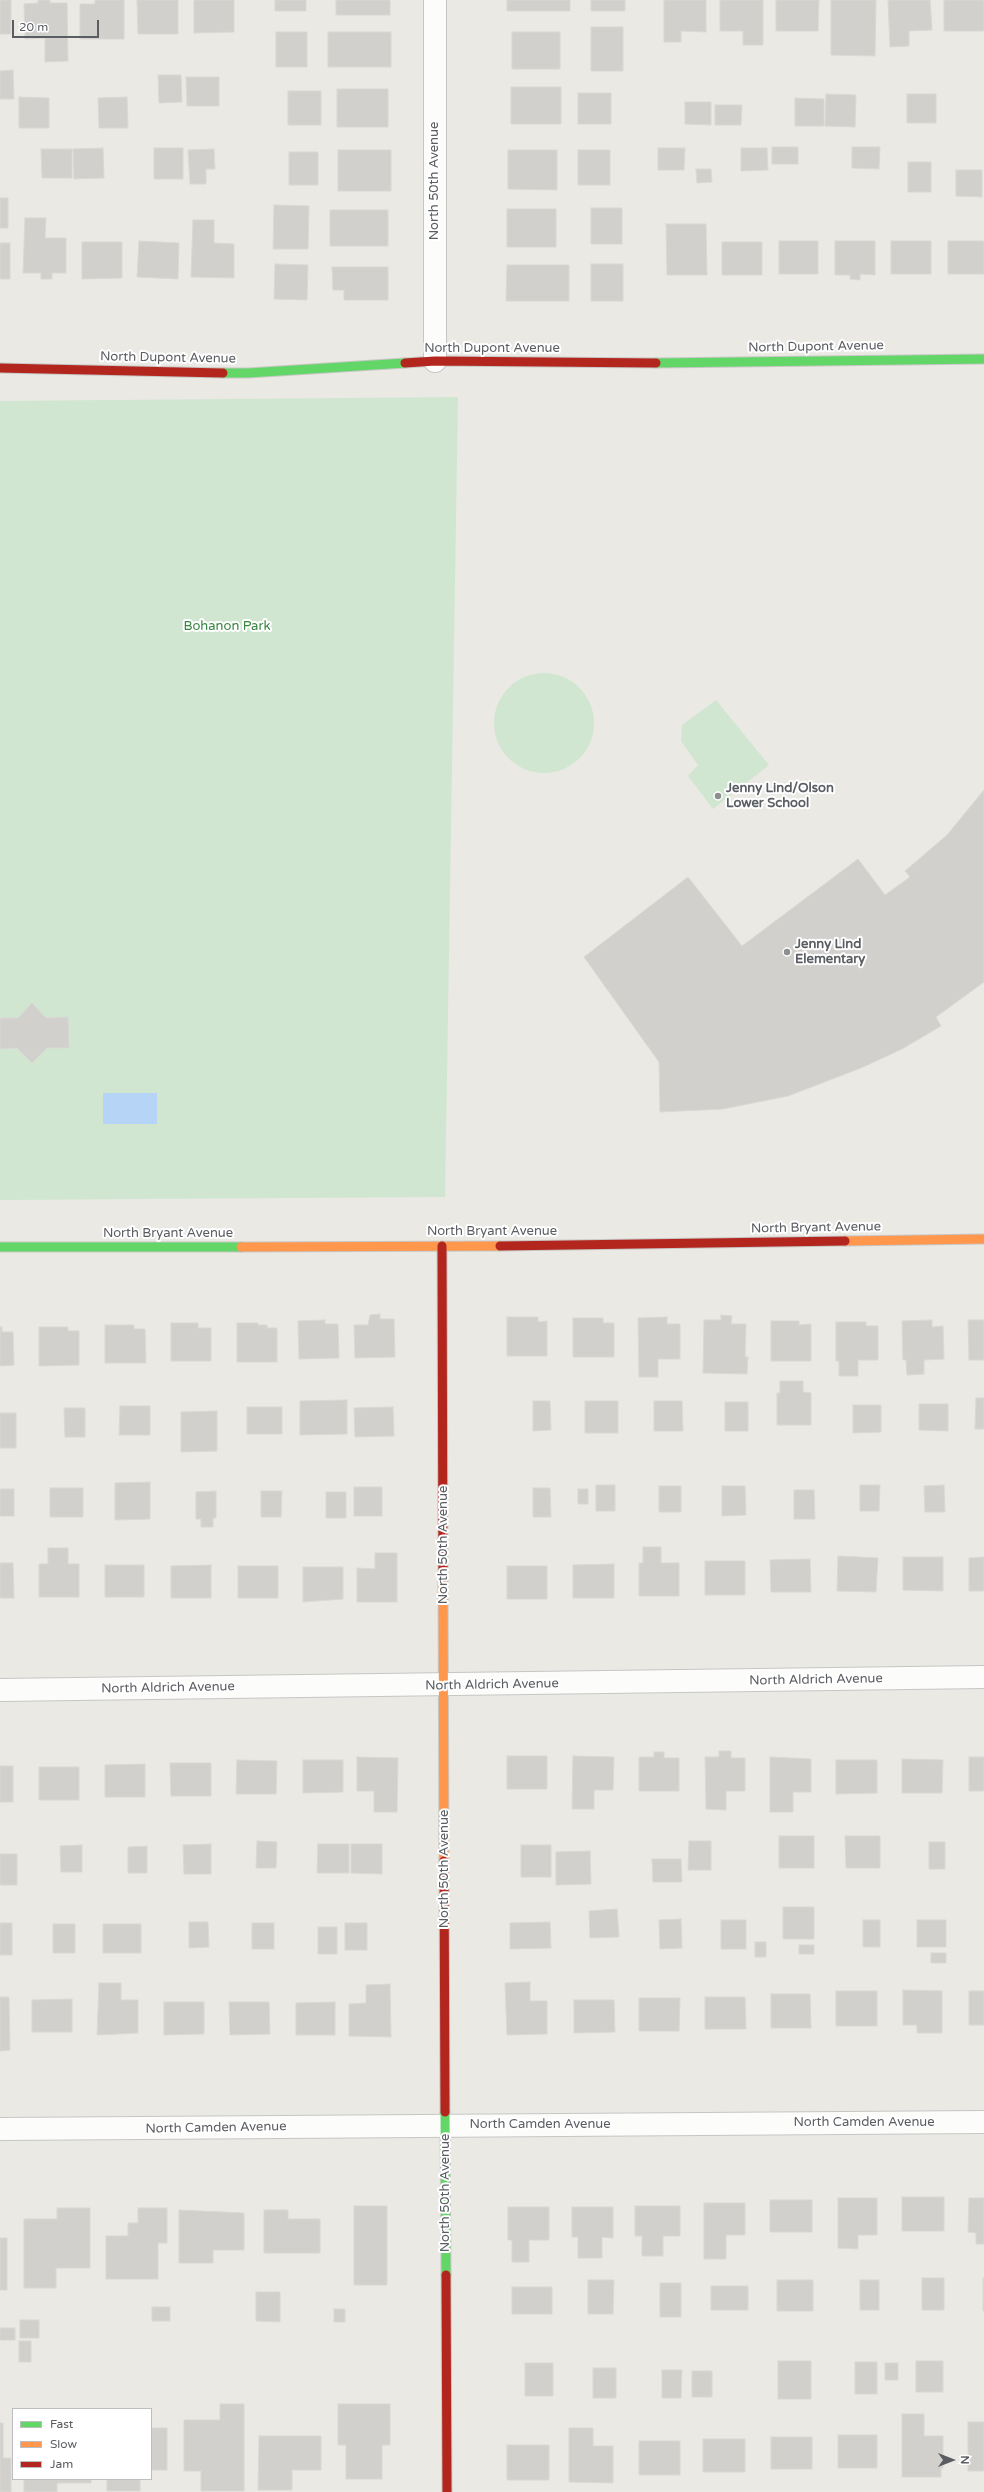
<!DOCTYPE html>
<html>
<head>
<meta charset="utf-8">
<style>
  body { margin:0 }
  #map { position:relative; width:984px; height:2492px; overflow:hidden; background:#eae9e4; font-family:"Varela Round",sans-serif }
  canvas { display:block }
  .legend { position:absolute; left:12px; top:2408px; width:140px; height:72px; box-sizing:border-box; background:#fff; border:1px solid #bdbec0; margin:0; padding:5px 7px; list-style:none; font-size:12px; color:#5a5d62 }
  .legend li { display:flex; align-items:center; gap:8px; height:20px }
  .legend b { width:20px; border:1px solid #bdbec0 }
  .north { position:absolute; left:932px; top:2440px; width:40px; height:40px; -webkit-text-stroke:3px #fff; paint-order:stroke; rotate:90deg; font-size:11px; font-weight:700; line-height:16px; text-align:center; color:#5a5d62 }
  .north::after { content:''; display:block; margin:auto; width:14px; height:18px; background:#5a5d62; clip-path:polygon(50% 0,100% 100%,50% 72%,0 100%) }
  .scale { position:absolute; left:12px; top:20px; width:87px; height:18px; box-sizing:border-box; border:2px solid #5a5d62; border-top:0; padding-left:5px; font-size:12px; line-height:14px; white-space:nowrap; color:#5a5d62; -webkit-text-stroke:3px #fff; paint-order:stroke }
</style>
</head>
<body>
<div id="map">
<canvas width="984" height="2492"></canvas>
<ul class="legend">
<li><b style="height:5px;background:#63d668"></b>Fast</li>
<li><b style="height:5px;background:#ff974d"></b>Slow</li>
<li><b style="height:5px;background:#b3261e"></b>Jam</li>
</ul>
<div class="north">N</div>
<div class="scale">20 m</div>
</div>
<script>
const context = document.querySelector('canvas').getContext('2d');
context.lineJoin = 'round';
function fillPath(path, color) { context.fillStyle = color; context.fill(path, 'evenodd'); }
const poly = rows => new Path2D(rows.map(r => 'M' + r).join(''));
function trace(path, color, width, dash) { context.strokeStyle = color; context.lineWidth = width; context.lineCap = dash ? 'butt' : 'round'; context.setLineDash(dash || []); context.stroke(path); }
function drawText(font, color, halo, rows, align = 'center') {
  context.font = font + ' "Varela Round",sans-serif'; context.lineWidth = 4; context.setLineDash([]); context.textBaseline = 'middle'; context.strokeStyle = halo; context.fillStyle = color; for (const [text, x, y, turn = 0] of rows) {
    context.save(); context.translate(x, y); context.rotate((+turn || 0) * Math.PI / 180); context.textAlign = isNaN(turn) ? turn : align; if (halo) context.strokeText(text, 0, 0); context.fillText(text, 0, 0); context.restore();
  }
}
fillPath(poly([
  [458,397,445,1197,0,1200,0,401],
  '494 723a50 50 0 1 1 100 0a50 50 0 1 1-100 0Z',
  [716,700,769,765,713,809,688,776,698,765,681,741,682,725]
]), '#d1e6d1');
fillPath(poly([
  [103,1093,157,1093,157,1124,103,1124]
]), '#b6d5f6');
const building = poly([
  [0,0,11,0,11,34,0,34,0,0],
  [38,0,50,0,50,3,67,3,68,61,45,62,45,38,25,39,24,4,38,3,38,0],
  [95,0,124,0,124,39,80,39,80,4,95,4,95,0],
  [137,0,178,0,178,34,138,34,137,0],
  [194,0,234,0,234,32,194,33,194,0],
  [275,0,306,0,306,11,275,11,275,0],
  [336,0,390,0,390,15,336,15,336,0],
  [507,0,570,0,570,11,507,11,507,0],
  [591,0,625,0,625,11,591,11,591,0],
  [664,0,706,0,706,32,681,31,681,42,664,42,664,0],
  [720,0,763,0,763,45,743,45,743,31,720,31,720,0],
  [776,0,819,0,818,31,776,31,776,0],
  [831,0,876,0,875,56,831,55,831,0],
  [888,0,930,0,932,30,909,31,909,46,890,47,888,0],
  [944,0,984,0,984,31,944,31,944,0],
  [591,27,623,27,623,71,591,71,591,27],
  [276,32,307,32,307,67,276,67,276,32],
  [328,32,391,32,391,67,328,67,328,32],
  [512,32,560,32,560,69,512,69,512,32],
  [13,70,14,99,0,99,0,71,13,70],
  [158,75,181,75,182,102,159,103,158,75],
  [186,77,219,77,219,106,187,106,186,77],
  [511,87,561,87,561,124,511,124,511,87],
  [337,89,388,89,388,127,337,127,337,89],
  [288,91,321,91,321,125,288,125,288,91],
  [578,93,611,93,611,124,578,124,578,93],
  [826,94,856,95,855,127,825,126,826,94],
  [907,94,936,94,936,123,907,123,907,94],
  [19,97,49,98,49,128,19,128,19,97],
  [127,97,128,128,99,128,98,98,127,97],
  [795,98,824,99,824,126,795,126,795,98],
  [685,102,711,102,711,125,685,124,685,102],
  [715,105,742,105,741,125,715,125,715,105],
  [772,147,798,147,798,164,772,164,772,147],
  [852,147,880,147,879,169,852,168,852,147],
  [103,148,104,178,74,179,73,149,103,148],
  [154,148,183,148,183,179,154,179,154,148],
  [658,148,685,148,684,170,658,170,658,148],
  [741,148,767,148,768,170,741,171,741,148],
  [41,149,72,149,72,178,42,178,41,149],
  [214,149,215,169,206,169,206,184,190,184,188,150,214,149],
  [338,150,391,150,391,191,338,191,338,150],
  [508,150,557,150,557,190,508,189,508,150],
  [578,150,610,150,610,185,578,185,578,150],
  [289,152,318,152,318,185,289,185,289,152],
  [908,162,931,162,931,192,908,192,908,162],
  [696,169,711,169,712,182,697,183,696,169],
  [956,170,982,170,982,197,956,196,956,170],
  [0,198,8,198,8,228,0,228,0,198],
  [274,205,309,206,308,249,273,249,274,205],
  [591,208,622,208,622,244,591,244,591,208],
  [507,209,556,209,556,247,507,247,507,209],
  [330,210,388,210,388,246,330,246,330,210],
  [25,218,46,218,45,238,66,238,66,273,52,273,52,279,41,279,41,273,23,273,25,218],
  [193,220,214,220,214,243,234,244,234,278,191,277,193,220],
  [666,224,706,224,707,275,667,275,666,224],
  [139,241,179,243,178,279,137,277,139,241],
  [779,241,818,241,818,274,779,274,779,241],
  [835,241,875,241,875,275,860,274,860,280,850,279,850,275,835,275,835,241],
  [891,241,931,241,931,274,891,274,891,241],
  [948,241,984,241,984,274,948,274,948,241],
  [82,242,122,242,122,278,82,279,82,242],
  [722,242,762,242,762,275,722,275,722,242],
  [0,243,10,243,10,279,0,279,0,243],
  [275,264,308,265,307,300,274,299,275,264],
  [591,264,623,264,623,301,591,301,591,264],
  [507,265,569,265,569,301,506,301,507,265],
  [332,267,388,267,388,300,344,300,344,290,333,290,332,267],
  [984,790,984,982,936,1017,941,1026,902,1049,861,1068,788,1096,723,1109,660,1112,659,1062,584,957,688,877,742,946,858,859,885,895,910,877,905,871,947,835,984,790],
  [32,1003,46,1018,68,1017,69,1048,47,1048,32,1063,17,1048,0,1049,0,1018,18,1018,32,1003],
  [380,1314,380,1319,394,1319,395,1357,355,1358,354,1325,368,1325,370,1315,380,1314],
  [721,1315,732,1316,731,1324,746,1324,745,1357,748,1357,747,1374,703,1373,704,1320,721,1320,721,1315],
  [507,1317,538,1317,538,1322,547,1321,547,1356,507,1356,507,1317],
  [667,1317,667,1324,680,1324,680,1359,658,1359,658,1377,639,1377,638,1318,667,1317],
  [573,1318,603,1318,603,1323,614,1323,614,1357,573,1357,573,1318],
  [325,1320,325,1324,338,1324,339,1358,299,1359,298,1321,325,1320],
  [932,1320,932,1327,943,1326,944,1359,924,1360,924,1374,907,1375,906,1360,903,1360,902,1321,932,1320],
  [968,1320,984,1320,984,1360,969,1360,968,1320],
  [771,1321,799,1321,799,1325,811,1324,811,1361,771,1361,771,1321],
  [836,1322,866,1322,866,1326,878,1326,878,1360,858,1360,858,1376,839,1376,839,1361,836,1361,836,1322],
  [171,1323,198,1323,198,1328,211,1328,211,1361,171,1361,171,1323],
  [237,1323,258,1323,258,1325,267,1325,267,1328,277,1328,277,1362,237,1362,237,1323],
  [105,1325,134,1325,134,1329,145,1329,146,1363,105,1363,105,1325],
  [0,1327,2,1327,2,1332,13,1332,14,1365,0,1366,0,1327],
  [39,1327,68,1327,68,1331,79,1331,79,1365,39,1366,39,1327],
  [780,1381,803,1381,803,1392,811,1393,811,1425,777,1425,777,1393,780,1393,780,1381],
  [976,1398,984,1398,984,1429,975,1429,976,1398],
  [347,1400,347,1434,300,1435,300,1401,347,1400],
  [533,1401,550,1401,551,1430,533,1431,533,1401],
  [585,1401,618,1401,618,1433,585,1433,585,1401],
  [654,1401,682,1401,683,1431,654,1431,654,1401],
  [725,1402,748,1402,748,1431,725,1431,725,1402],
  [919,1404,948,1404,948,1431,919,1430,919,1404],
  [853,1405,881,1405,881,1432,853,1433,853,1405],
  [120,1406,150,1406,150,1435,119,1435,120,1406],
  [247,1407,282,1407,282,1434,247,1434,247,1407],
  [393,1407,394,1436,355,1437,354,1408,393,1407],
  [64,1408,85,1408,85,1437,65,1437,64,1408],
  [217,1411,217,1451,181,1452,181,1412,217,1411],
  [0,1413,16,1413,16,1448,0,1448,0,1413],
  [150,1482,150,1519,115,1520,115,1483,150,1482],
  [596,1485,615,1485,615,1511,596,1511,596,1485],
  [860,1485,880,1485,879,1511,860,1511,860,1485],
  [944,1485,945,1512,925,1512,924,1486,944,1485],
  [659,1486,681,1486,681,1512,659,1512,659,1486],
  [722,1486,745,1486,746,1515,722,1516,722,1486],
  [354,1487,382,1487,382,1516,354,1516,354,1487],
  [50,1488,83,1488,83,1517,50,1517,50,1488],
  [533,1488,550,1488,551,1517,533,1517,533,1488],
  [0,1489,14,1489,14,1516,0,1516,0,1489],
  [578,1489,588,1489,588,1504,578,1504,578,1489],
  [794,1490,814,1490,815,1519,794,1519,794,1490],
  [216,1491,216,1518,213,1518,213,1527,201,1527,201,1519,196,1519,196,1492,216,1491],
  [261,1491,282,1491,281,1517,261,1517,261,1491],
  [326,1492,346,1492,346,1518,326,1518,326,1492],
  [643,1547,661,1547,661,1563,679,1563,679,1596,639,1596,639,1563,643,1563,643,1547],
  [48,1548,68,1548,68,1564,79,1564,79,1597,39,1597,39,1564,48,1564,48,1548],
  [375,1553,397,1553,397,1602,357,1602,357,1568,375,1569,375,1553],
  [838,1556,878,1558,876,1592,837,1591,838,1556],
  [903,1557,943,1557,943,1591,903,1590,903,1557],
  [984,1557,984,1591,969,1591,969,1558,984,1557],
  [810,1559,811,1592,771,1592,770,1560,810,1559],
  [705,1561,745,1561,745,1595,705,1595,705,1561],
  [0,1563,13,1563,14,1598,0,1598,0,1563],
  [614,1564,614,1598,573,1598,573,1565,614,1564],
  [105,1565,144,1565,144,1597,105,1597,105,1565],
  [211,1565,211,1598,171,1598,171,1566,211,1565],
  [238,1566,278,1566,278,1598,238,1598,238,1566],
  [507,1566,547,1566,547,1599,507,1599,507,1566],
  [303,1567,343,1567,343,1599,303,1602,303,1567],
  [719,1751,731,1751,731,1758,745,1758,745,1791,726,1791,726,1810,706,1809,705,1757,719,1757,719,1751],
  [654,1752,664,1752,664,1758,679,1758,679,1791,639,1791,639,1757,654,1757,654,1752],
  [507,1756,547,1756,547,1789,507,1789,507,1756],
  [573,1756,614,1757,613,1790,594,1790,594,1809,572,1809,573,1756],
  [357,1757,398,1758,397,1812,374,1812,374,1791,357,1791,357,1757],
  [770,1757,811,1759,811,1792,793,1792,793,1812,770,1812,770,1757],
  [969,1757,984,1757,984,1791,969,1791,969,1757],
  [902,1759,943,1760,942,1793,902,1793,902,1759],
  [237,1760,277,1761,276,1794,236,1794,237,1760],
  [303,1760,343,1760,343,1792,303,1793,303,1760],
  [836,1760,877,1760,877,1793,836,1794,836,1760],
  [170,1763,211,1763,211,1796,171,1796,170,1763],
  [145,1764,145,1797,105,1797,105,1765,145,1764],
  [0,1766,13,1766,13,1802,0,1802,0,1766],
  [39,1767,79,1767,79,1800,39,1800,39,1767],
  [779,1836,814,1836,814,1868,779,1868,779,1836],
  [845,1836,880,1836,880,1868,846,1868,845,1836],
  [257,1841,277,1842,276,1868,256,1868,257,1841],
  [689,1841,711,1841,711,1870,688,1870,689,1841],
  [929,1842,945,1842,945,1869,929,1869,929,1842],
  [211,1844,211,1874,184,1874,183,1845,211,1844],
  [318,1844,349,1844,349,1873,317,1873,318,1844],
  [351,1844,382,1844,382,1874,351,1873,351,1844],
  [82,1845,82,1872,61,1872,60,1846,82,1845],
  [521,1845,551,1845,551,1877,521,1877,521,1845],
  [147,1846,147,1873,128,1873,128,1847,147,1846],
  [590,1851,591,1884,556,1885,556,1852,590,1851],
  [0,1854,17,1854,17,1885,0,1885,0,1854],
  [652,1859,681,1859,682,1882,653,1882,652,1859],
  [783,1907,814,1907,814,1939,783,1939,783,1907],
  [617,1909,619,1937,590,1938,589,1911,617,1909],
  [681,1919,682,1948,660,1949,659,1920,681,1919],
  [721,1920,746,1920,746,1949,721,1949,721,1920],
  [863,1920,880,1920,880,1947,863,1947,863,1920],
  [917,1920,946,1920,946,1947,917,1947,917,1920],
  [189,1922,208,1922,209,1947,189,1948,189,1922],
  [550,1922,551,1948,510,1949,510,1923,550,1922],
  [0,1923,12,1923,12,1955,0,1955,0,1923],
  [252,1923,274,1923,274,1949,252,1949,252,1923],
  [345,1923,367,1923,367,1950,345,1950,345,1923],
  [53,1924,75,1924,75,1953,53,1953,53,1924],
  [103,1924,141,1924,141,1953,103,1953,103,1924],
  [318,1927,337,1927,337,1954,318,1954,318,1927],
  [755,1942,766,1942,766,1957,755,1957,755,1942],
  [799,1945,814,1945,814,1954,799,1954,799,1945],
  [931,1953,946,1953,946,1963,931,1963,931,1953],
  [530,1982,530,2001,547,2001,547,2034,507,2035,505,1983,530,1982],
  [99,1983,121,1983,121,2000,138,2000,138,2033,97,2035,99,1983],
  [390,1984,391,2037,349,2036,349,2004,366,2003,366,1985,390,1984],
  [903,1990,942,1991,942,2033,917,2033,917,2025,903,2025,903,1990],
  [836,1991,877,1991,877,2026,836,2026,836,1991],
  [969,1991,984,1991,984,2025,969,2025,969,1991],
  [771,1994,810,1994,811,2028,771,2028,771,1994],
  [0,1997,9,1997,10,2050,0,2051,0,1997],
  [705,1997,745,1997,746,2029,705,2029,705,1997],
  [639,1998,680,1998,679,2031,639,2031,639,1998],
  [72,1999,72,2032,32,2032,32,2000,72,1999],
  [574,2000,614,2000,615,2032,574,2033,574,2000],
  [164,2002,204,2002,204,2034,164,2035,164,2002],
  [229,2002,269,2002,270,2034,230,2035,229,2002],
  [335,2002,335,2035,296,2035,296,2003,335,2002],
  [902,2197,944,2197,944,2231,902,2231,902,2197],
  [838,2198,877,2198,877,2235,858,2235,858,2249,838,2248,838,2198],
  [969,2198,984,2198,984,2244,976,2244,976,2233,968,2232,969,2198],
  [770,2200,812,2200,812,2232,770,2232,770,2200],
  [704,2203,745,2203,745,2235,726,2235,726,2259,704,2259,704,2203],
  [354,2206,387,2206,387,2285,354,2285,354,2206],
  [635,2206,680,2206,680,2236,663,2236,663,2256,642,2256,642,2236,635,2236,635,2206],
  [508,2207,549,2207,549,2240,529,2240,529,2262,512,2262,512,2240,508,2240,508,2207],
  [572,2207,613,2207,613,2238,602,2237,602,2258,578,2258,578,2237,572,2237,572,2207],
  [57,2208,90,2208,90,2268,56,2268,56,2288,24,2288,24,2219,57,2219,57,2208],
  [138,2208,167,2208,167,2243,158,2243,158,2279,106,2279,106,2236,128,2236,128,2223,138,2223,138,2208],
  [179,2210,244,2213,244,2250,213,2250,213,2263,179,2263,179,2210],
  [264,2210,288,2210,288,2219,320,2219,320,2253,264,2253,264,2210],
  [0,2238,7,2238,7,2290,0,2290,0,2238],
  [922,2278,944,2278,944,2310,922,2310,922,2278],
  [983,2278,984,2278,984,2311,983,2311,983,2278],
  [588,2280,614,2280,613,2314,588,2314,588,2280],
  [777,2280,813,2280,813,2311,777,2311,777,2280],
  [860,2280,879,2280,879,2310,860,2310,860,2280],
  [660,2283,681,2283,681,2317,660,2317,660,2283],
  [711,2286,748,2286,748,2310,711,2310,711,2286],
  [512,2287,552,2287,552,2314,512,2314,512,2287],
  [256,2292,280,2292,280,2322,256,2321,256,2292],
  [152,2307,170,2307,170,2321,152,2321,152,2307],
  [334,2309,345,2309,345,2322,334,2322,334,2309],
  [20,2320,39,2320,39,2338,20,2338,20,2320],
  [0,2328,15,2328,15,2340,0,2340,0,2328],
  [19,2341,31,2341,31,2362,19,2362,19,2341],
  [778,2361,811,2361,811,2399,778,2399,778,2361],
  [916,2361,943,2361,943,2392,916,2392,916,2361],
  [855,2362,877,2362,877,2394,855,2394,855,2362],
  [525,2363,553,2363,553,2396,525,2396,525,2363],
  [885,2363,898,2363,898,2380,885,2380,885,2363],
  [593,2368,616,2368,616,2398,593,2398,593,2368],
  [662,2370,682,2370,681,2398,662,2398,662,2370],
  [692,2371,712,2371,712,2397,692,2397,692,2371],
  [220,2404,244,2404,244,2491,201,2491,201,2471,184,2471,184,2420,220,2420,220,2404],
  [338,2404,390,2404,390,2445,382,2445,382,2479,346,2479,346,2445,338,2445,338,2404],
  [902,2414,924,2414,924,2436,943,2436,943,2468,941,2468,941,2477,902,2477,902,2414],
  [968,2422,984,2422,984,2471,968,2471,968,2422],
  [0,2423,3,2423,3,2458,11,2458,11,2492,0,2492,0,2423],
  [151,2428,167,2428,167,2470,151,2470,151,2428],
  [569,2428,593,2428,593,2446,613,2446,613,2483,569,2482,569,2428],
  [838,2435,877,2435,877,2468,838,2468,838,2435],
  [259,2436,321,2436,321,2470,292,2470,292,2490,258,2490,259,2436],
  [771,2437,812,2437,812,2469,771,2469,771,2437],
  [703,2439,745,2439,745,2472,703,2472,703,2439],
  [639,2441,680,2441,680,2475,639,2475,639,2441],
  [507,2445,549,2445,549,2480,507,2480,507,2445],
  [24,2479,91,2479,91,2483,57,2483,57,2492,24,2492,24,2479],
  [107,2479,140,2479,140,2491,107,2491,107,2479]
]);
fillPath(building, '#d1d0cd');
trace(building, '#d9d8d4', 1);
const street = poly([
  [435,361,435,0],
  [0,1690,984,1677],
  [0,2129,984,2122]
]);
const fast = poly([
  [656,363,984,359],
  [223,373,248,373,405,363],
  [0,1247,241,1247],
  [445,2112,446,2275]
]);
const slow = poly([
  [845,1241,984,1239],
  [241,1247,500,1246],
  [443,1578,444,1861]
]);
const jam = poly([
  [405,363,435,361,656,363],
  [0,368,223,373],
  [442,1246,443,1578],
  [500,1246,845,1241],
  [444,1861,445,2112],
  [446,2275,447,2492]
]);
trace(street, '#c6c6c5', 24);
trace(fast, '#c7c7c6', 11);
trace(slow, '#c7c7c6', 11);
trace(jam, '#c7c7c6', 11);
trace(street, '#fcfcfb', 22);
trace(fast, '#63d668', 9);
trace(slow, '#ff974d', 9);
trace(jam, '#b3261e', 9);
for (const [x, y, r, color] of [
  [718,796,4,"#8c8e90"],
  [787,952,4,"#8c8e90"]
]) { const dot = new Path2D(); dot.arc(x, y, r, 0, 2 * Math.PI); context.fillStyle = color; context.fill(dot); trace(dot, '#fff', 1.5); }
drawText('13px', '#5a5d62', '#fff', [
  ["North 50th Avenue",435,181,-90],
  ["North Dupont Avenue",816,347,-1],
  ["North Dupont Avenue",492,349],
  ["North Dupont Avenue",168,358,1],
  ["North Bryant Avenue",816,1228,-1],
  ["North Bryant Avenue",492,1232],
  ["North Bryant Avenue",168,1234],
  ["North 50th Avenue",444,1545,-90],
  ["North Aldrich Avenue",816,1680,-1],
  ["North Aldrich Avenue",492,1685,-1],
  ["North Aldrich Avenue",168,1688,-1],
  ["North 50th Avenue",445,1869,-90],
  ["North Camden Avenue",864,2123],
  ["North Camden Avenue",540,2125],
  ["North Camden Avenue",216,2128,-1],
  ["North 50th Avenue",446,2193,-90]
]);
drawText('13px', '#368541', '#fff', [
  ["Bohanon Park",227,627]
]);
drawText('bold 13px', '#5a5d62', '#fff', [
  ["Jenny Lind/Olson",726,789],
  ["Lower School",726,804],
  ["Jenny Lind",795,945],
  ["Elementary",795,960]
], 'left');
</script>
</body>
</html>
